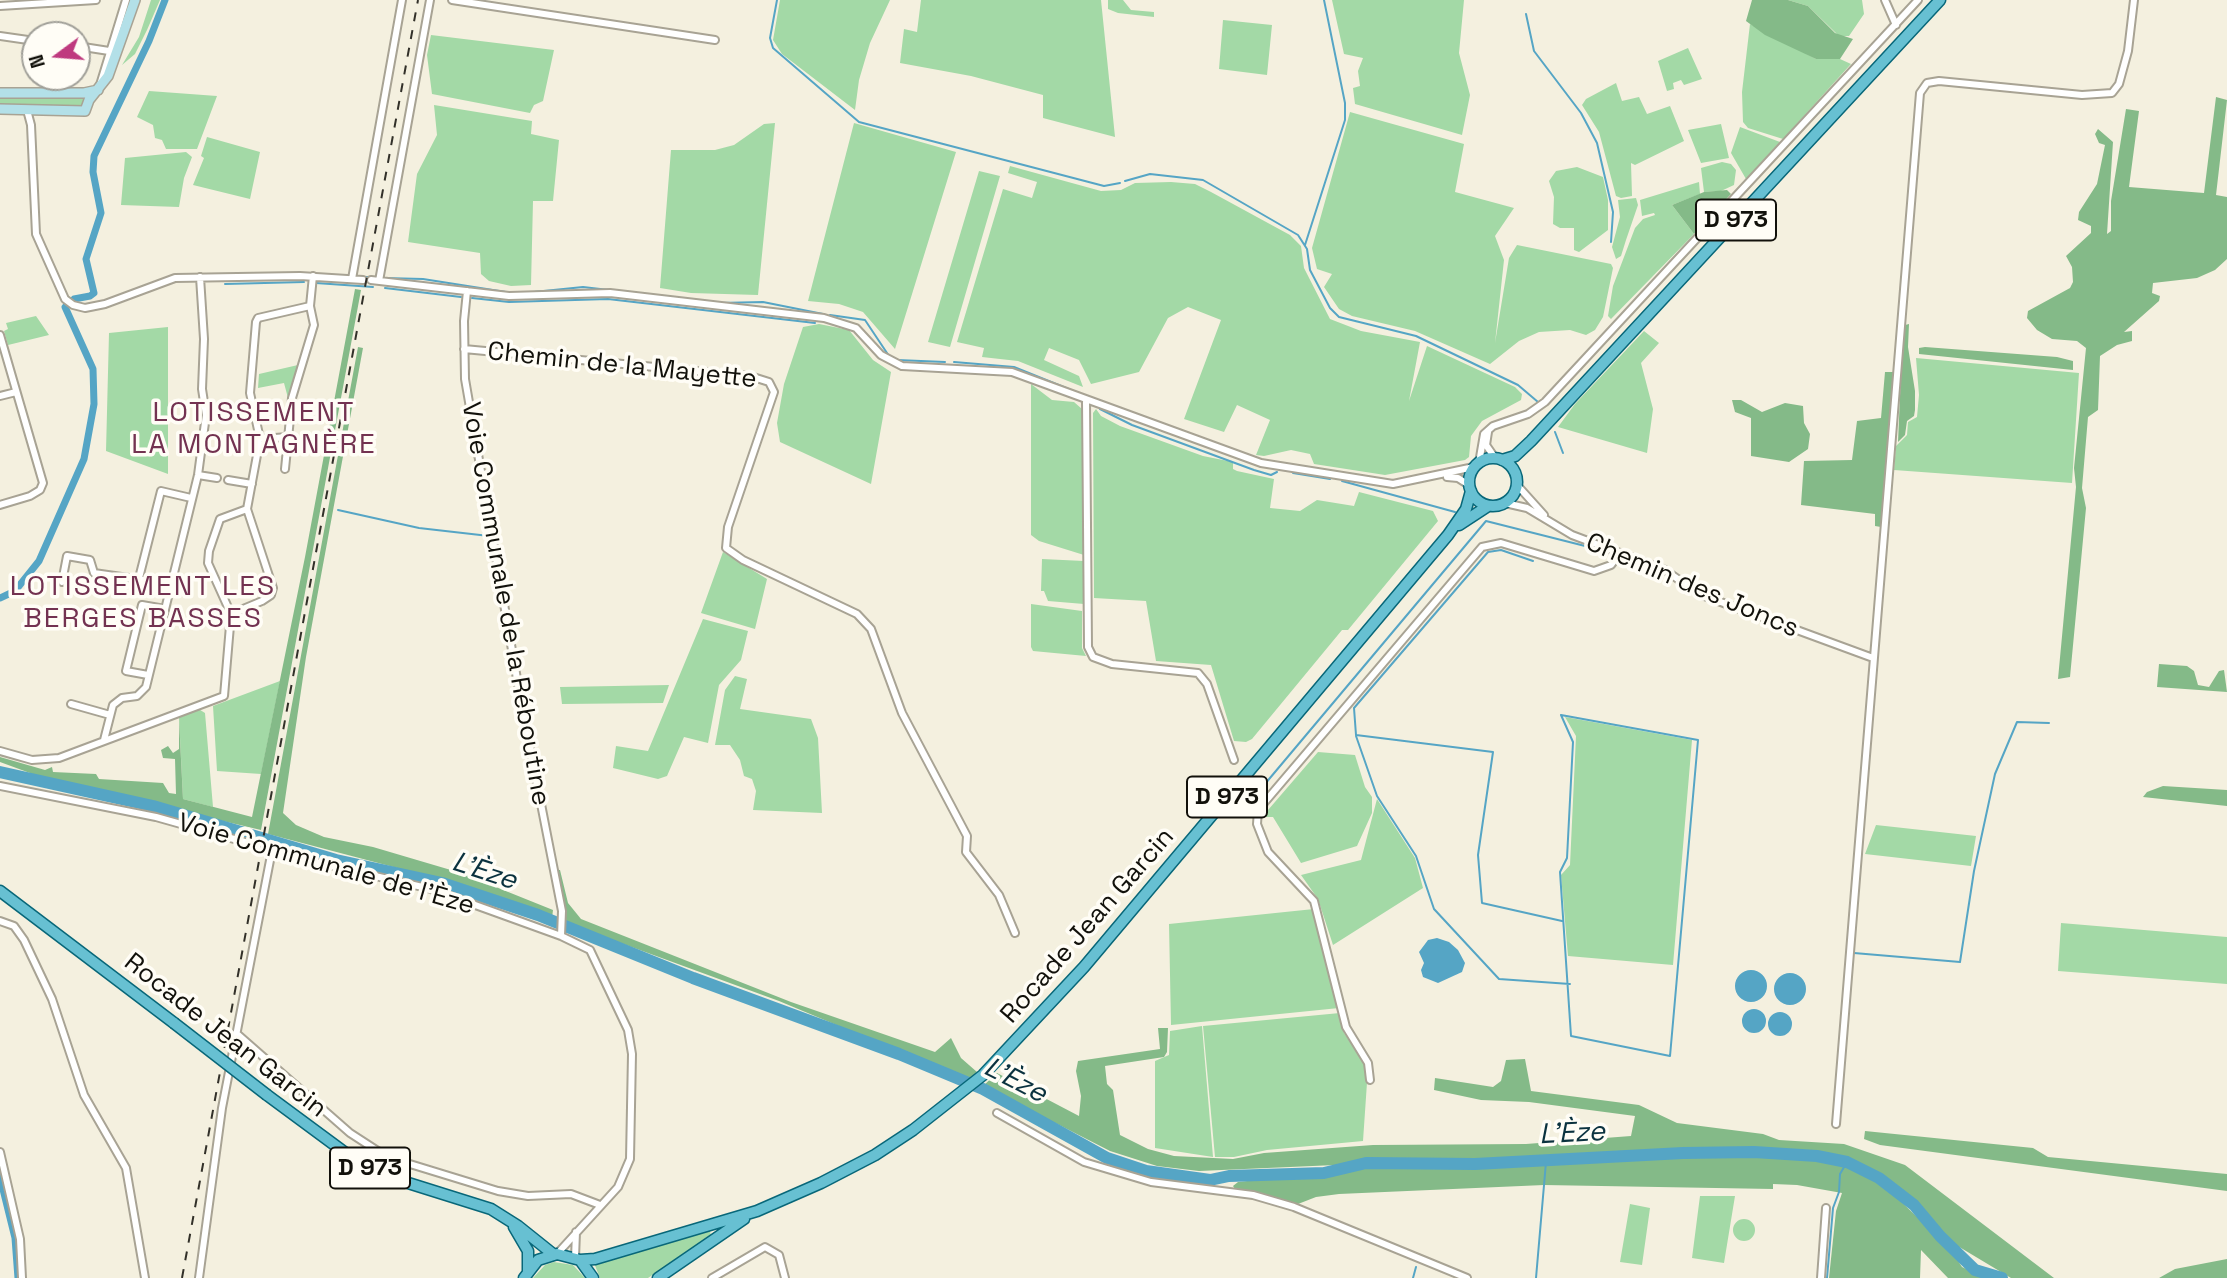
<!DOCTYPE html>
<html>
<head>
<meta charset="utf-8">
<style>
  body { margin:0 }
  #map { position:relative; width:2227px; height:1278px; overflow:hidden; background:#f4f0df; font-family:"Space Grotesk",sans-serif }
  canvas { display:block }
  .north { position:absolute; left:21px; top:21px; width:70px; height:70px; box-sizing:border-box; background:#fffdf6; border:2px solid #a09f98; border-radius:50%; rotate:254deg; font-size:19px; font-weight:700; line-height:28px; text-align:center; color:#12110b }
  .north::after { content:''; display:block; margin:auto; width:24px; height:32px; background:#bf3a7f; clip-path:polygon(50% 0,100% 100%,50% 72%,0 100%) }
</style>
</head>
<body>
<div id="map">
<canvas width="2227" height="1278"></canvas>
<div class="north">N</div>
</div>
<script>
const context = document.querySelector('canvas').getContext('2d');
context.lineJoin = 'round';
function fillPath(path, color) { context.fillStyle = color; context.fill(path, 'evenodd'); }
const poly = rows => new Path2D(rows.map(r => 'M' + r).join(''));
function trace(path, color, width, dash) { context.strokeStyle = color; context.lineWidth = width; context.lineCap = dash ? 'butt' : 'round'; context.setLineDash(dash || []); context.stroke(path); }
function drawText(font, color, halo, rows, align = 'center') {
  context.font = font + ' "Space Grotesk",sans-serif'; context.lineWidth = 7; context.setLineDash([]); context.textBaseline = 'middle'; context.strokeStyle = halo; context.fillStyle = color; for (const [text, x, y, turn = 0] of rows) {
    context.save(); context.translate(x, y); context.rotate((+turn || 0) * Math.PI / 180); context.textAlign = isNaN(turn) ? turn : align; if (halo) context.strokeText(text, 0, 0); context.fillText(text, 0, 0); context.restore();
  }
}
fillPath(poly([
  [151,0,160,0,147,30,135,54,122,65,139,37],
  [780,0,890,0,870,43,859,80,855,110,782,54,773,40],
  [921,0,1101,0,1115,137,1043,118,1043,95,971,76,900,63,904,29,917,32],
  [1108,0,1123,0,1131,10,1154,12,1154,17,1118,13,1108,9],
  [1332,0,1464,0,1459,53,1470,95,1462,135,1355,104,1353,88,1360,86,1358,71,1363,58,1344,54],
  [1788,0,1862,0,1864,14,1849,36,1839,36,1808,6],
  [1223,20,1272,25,1267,75,1219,69],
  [1750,24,1816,59,1840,59,1851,64,1783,139,1748,128,1743,122,1742,92],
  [431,35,554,50,543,101,534,105,530,113,432,94,427,55],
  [1688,48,1702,79,1684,85,1681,80,1673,83,1674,89,1667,91,1658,61],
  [1616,83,1622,101,1639,97,1647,114,1670,106,1684,141,1635,165,1631,163,1632,196,1621,198,1616,196,1599,132,1582,105,1586,99],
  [149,91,217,96,197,149,166,149,162,140,155,138,153,125,137,117],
  [0,94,84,95,86,98,84,108,0,108],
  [434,105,532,121,531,134,559,140,553,201,533,201,531,285,511,286,489,281,481,274,480,253,408,242,417,174,437,135],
  [1350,112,1464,144,1455,192,1514,208,1495,236,1504,260,1495,343,1509,258,1517,245,1611,264,1613,268,1603,317,1595,330,1586,335,1570,330,1539,332,1519,341,1490,364,1415,331,1352,316,1339,309,1324,287,1332,274,1317,269,1312,248],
  [775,123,758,295,691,293,660,288,671,150,715,150,734,145,764,124],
  [854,123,956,152,895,349,863,312,839,304,808,301],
  [1721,124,1729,158,1701,163,1688,130],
  [1740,127,1780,142,1746,179,1731,153],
  [207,137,260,152,250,199,193,185,204,158,201,156],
  [186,152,192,157,184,178,179,207,121,205,125,158],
  [1722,162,1731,164,1736,170,1734,185,1721,191,1704,192,1701,168],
  [1010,166,1101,191,1121,190,1135,183,1171,182,1195,184,1211,192,1290,235,1301,246,1304,268,1330,319,1361,331,1420,342,1409,401,1427,346,1515,387,1522,394,1521,400,1482,421,1471,436,1469,457,1465,460,1385,475,1314,464,1310,454,1291,450,1264,456,1256,455,1270,420,1237,405,1224,432,1184,419,1221,320,1188,307,1168,318,1139,372,1091,384,1079,360,1049,348,1044,360,1079,376,1083,387,1018,361,982,357,984,348,957,342,1003,189,1032,198,1037,182,1008,173],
  [1577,167,1603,177,1608,200,1608,230,1579,252,1574,250,1574,228,1560,228,1553,224,1554,197,1549,181,1556,171],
  [979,171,1000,176,950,347,928,342],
  [1699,182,1700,194,1672,205,1694,234,1611,319,1608,316,1613,286,1635,228,1643,219,1655,215,1654,213,1642,216,1640,200],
  [1636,198,1638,205,1626,240,1621,256,1616,259,1612,247,1620,217,1618,200],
  [36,316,49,335,8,345,4,331,8,329,6,323],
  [819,324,849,330,873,360,891,372,871,484,780,442,777,423,784,384,803,327],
  [168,327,168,474,106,451,109,333],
  [1644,331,1659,343,1641,363,1653,409,1647,453,1558,427,1575,404],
  [1916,358,2079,373,2072,483,1894,470,1896,446,1907,435,1908,422,1917,417,1919,395],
  [298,365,288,398,284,383,258,388,259,374],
  [1031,384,1052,400,1074,402,1082,409,1084,555,1039,541,1031,535],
  [1096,409,1101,416,1120,426,1203,456,1233,462,1233,469,1237,471,1274,479,1270,508,1300,511,1317,500,1354,506,1359,492,1433,511,1438,521,1348,630,1342,630,1252,739,1246,742,1234,741,1211,665,1156,661,1146,601,1094,598,1093,413],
  [723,552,767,579,755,629,701,613],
  [1042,559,1084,561,1084,604,1048,601,1044,591,1041,591],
  [1031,604,1082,611,1082,648,1086,656,1033,651,1031,647],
  [703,619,748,631,741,660,719,685,708,743,684,737,667,776,658,779,613,768,616,746,648,751],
  [735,676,747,679,740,709,811,719,818,738,822,813,753,810,756,791,752,779,744,776,740,760,730,745,715,745,725,690],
  [280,681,261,774,217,771,213,706],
  [669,685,663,703,562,704,560,687],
  [197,708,205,713,213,807,183,799,179,717],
  [1565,717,1692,740,1673,965,1568,956,1561,875,1570,865,1576,736],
  [1318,752,1355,755,1365,787,1372,797,1372,813,1357,846,1301,863,1273,817,1262,817],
  [1377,799,1415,858,1423,888,1333,945,1318,899,1301,875,1361,860],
  [1876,825,1976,836,1971,866,1865,854],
  [1314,909,1339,1008,1171,1025,1169,924],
  [2061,923,2227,937,2227,984,2058,971],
  [1340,1013,1344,1033,1368,1068,1363,1141,1267,1150,1234,1157,1215,1157,1203,1026],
  [1202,1026,1213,1157,1155,1148,1155,1061,1169,1055,1170,1031],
  [1700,1196,1735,1196,1724,1263,1692,1258],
  [1630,1204,1650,1208,1642,1265,1620,1262],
  '1733 1230a11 11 0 1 1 22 0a11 11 0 1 1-22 0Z',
  [710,1231,711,1236,648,1278,600,1278,594,1263],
  [554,1262,573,1265,585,1278,533,1278,545,1265]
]), '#a3d9a6');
fillPath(poly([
  [1752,0,1788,0,1808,6,1835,33,1853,39,1840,59,1816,59,1765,35,1746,21],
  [2216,97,2227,100,2216,195,2227,197,2227,259,2215,270,2197,278,2153,283,2152,293,2160,296,2159,301,2124,332,2132,331,2132,341,2117,345,2100,356,2098,410,2088,417,2082,488,2086,508,2070,677,2058,679,2076,487,2074,468,2086,348,2077,341,2052,339,2037,330,2027,318,2028,311,2070,288,2073,282,2072,267,2066,256,2091,233,2091,226,2078,220,2079,212,2097,184,2105,145,2099,143,2095,134,2098,129,2113,142,2107,234,2111,231,2111,201,2126,109,2139,111,2129,187,2204,193],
  [1727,190,1731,194,1694,234,1672,205,1704,192],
  [355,289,361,290,261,830,49,780,0,762,0,757,45,770,52,767,53,772,96,774,99,779,163,783,169,793,176,794,175,759,163,758,161,750,168,746,173,753,179,749,179,719,183,799,252,817,305,557],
  [1909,324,1908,347,1915,391,1915,410,1914,416,1907,421,1905,435,1898,442,1902,350,1905,325],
  [358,347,363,348,306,657,283,813,296,825,324,837,373,847,461,873,553,910,552,918,443,880,268,834],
  [1925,347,2057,357,2073,361,2073,370,1919,354,1919,348],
  [1885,372,1893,372,1894,377,1881,527,1875,526,1875,514,1801,505,1804,461,1852,460,1857,421,1881,418],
  [1732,400,1741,400,1762,412,1785,403,1803,406,1804,423,1810,434,1808,449,1789,462,1751,456,1751,418,1735,412],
  [2159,664,2187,666,2194,671,2198,685,2209,687,2219,671,2224,670,2227,692,2157,687],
  [2163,786,2227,790,2227,806,2143,797,2147,792],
  [557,870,560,870,568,903,581,919,791,1002,935,1052,951,1038,961,1058,977,1072,968,1080,779,1001,566,923],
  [1158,1028,1168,1028,1167,1052,1164,1057,1105,1066,1107,1084,1113,1090,1120,1135,1148,1149,1174,1156,1233,1159,1264,1153,1373,1145,1526,1144,1631,1136,1635,1116,1529,1102,1481,1100,1434,1090,1435,1078,1493,1087,1501,1081,1506,1060,1525,1059,1531,1091,1639,1105,1677,1123,1763,1134,1779,1140,1844,1144,1905,1165,2054,1278,2011,1278,1951,1242,1922,1207,1898,1187,1852,1161,1817,1153,1699,1149,1199,1171,1157,1166,1110,1151,983,1086,997,1073,1079,1116,1081,1096,1076,1071,1078,1061,1160,1049],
  [1865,1131,2033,1148,2048,1157,2227,1174,2227,1191,1880,1145,1864,1139],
  [1754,1154,1848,1164,1881,1182,1951,1250,1962,1267,1985,1278,1948,1278,1921,1250,1920,1278,1829,1278,1836,1211,1842,1193,1797,1185,1773,1184,1773,1189,1544,1185,1339,1194,1316,1197,1298,1204,1235,1189,1233,1186,1238,1182,1256,1180,1337,1175,1367,1165,1482,1167],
  [2227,1259,2227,1278,2159,1278,2175,1269]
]), '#84ba88');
fillPath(poly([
  [1437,938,1449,942,1458,950,1465,963,1462,972,1438,983,1423,977,1421,970,1424,963,1419,952,1428,940],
  '1735 986a16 16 0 1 1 32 0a16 16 0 1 1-32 0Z',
  '1774 989a16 16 0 1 1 32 0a16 16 0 1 1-32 0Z',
  '1742 1021a12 12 0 1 1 24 0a12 12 0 1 1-24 0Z',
  '1768 1024a12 12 0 1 1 24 0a12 12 0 1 1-24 0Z'
]), '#55a5c5');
trace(poly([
  [777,0,770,38,773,48,859,122,1104,186,1120,183],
  [1526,14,1534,51,1581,113,1597,143,1613,212,1611,242],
  [1125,181,1150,174,1203,180,1298,235,1307,249,1310,270,1330,308,1339,317,1416,336,1518,385,1538,402],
  [1305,245,1345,120,1345,103,1324,0],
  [362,277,376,277],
  [384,278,423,279,512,293],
  [316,283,373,287],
  [225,284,304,282],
  [385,288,461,297],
  [524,293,583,287,626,292],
  [472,298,509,302,608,299,815,323],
  [719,303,763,302,823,314],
  [830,315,865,320,889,356],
  [897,360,945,362],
  [954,362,1014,367,1081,394],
  [1100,409,1132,425,1254,470,1271,475,1277,472],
  [1555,432,1563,453],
  [1293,473,1330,479],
  [1342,481,1455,512],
  [338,510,419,528,489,536],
  [1533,561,1501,550,1488,552,1354,708,1356,735,1493,752,1478,855,1482,903,1562,921],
  [1561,715,1698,740,1670,1056,1571,1036,1560,872,1567,858,1573,742,1561,715],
  [1356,736,1377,796,1416,856,1434,909,1499,979,1570,984],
  [1254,797,1486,521,1593,548],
  [1854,953,1960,962,1974,871,1995,774,2017,722,2049,723],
  [1413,1278,1416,1267],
  [1536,1278,1546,1162],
  [1827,1278,1833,1208,1839,1192,1840,1174,1847,1162]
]), '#55a5c5', 2);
trace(poly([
  [0,598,15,591,39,561,84,459,94,404,93,369,65,307,74,299,90,296,94,293,86,259,101,213,93,172,94,156,149,41,165,0],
  [0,1177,15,1238,18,1278]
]), '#55a5c5', 7);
trace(poly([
  [0,772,153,806,336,860,442,883,538,915,693,978,899,1054,983,1089,1107,1158,1146,1171,1210,1180,1229,1176,1324,1173,1366,1163,1475,1164,1683,1153,1754,1152,1817,1156,1847,1162,1879,1178,1914,1205,1940,1236,1975,1270,2002,1278]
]), '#55a5c5', 12);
const street = poly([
  [452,0,715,40],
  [1885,0,1896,25],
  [0,6,96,0],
  [0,36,35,41],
  [77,46,109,51],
  [100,85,126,0],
  [27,110,31,125,36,234,65,299,73,305,85,308,105,304,175,278,300,276,363,280],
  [352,279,402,0],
  [371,280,509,296,610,293,824,318,856,328,881,355,902,366,1012,372,1261,463,1393,484,1474,467],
  [379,281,430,0],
  [467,291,464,321,465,379,521,702,562,911,561,936],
  [0,335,43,483,40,490,30,496,0,505],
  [464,349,750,376,769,382,774,392,728,527,726,548,743,560,857,614,871,629,902,713,967,836,966,852,999,895,1015,933],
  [0,396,16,392],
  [1086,401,1088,647,1093,657,1112,664,1198,673,1207,684,1234,760],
  [1488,432,1486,445,1495,458],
  [260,439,289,437],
  [1479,463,1484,434,1493,426,1528,414,1545,402,1918,0],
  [285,469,292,398,314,325,310,306,313,276],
  [198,475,217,478],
  [1447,477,1458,478,1469,485],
  [228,480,252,484],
  [1517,485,1544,515],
  [1505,503,1527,508,1572,535,1665,570,1699,594,1873,658],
  [139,578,161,491,191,498],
  [62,582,67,556,90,560,94,573,170,584],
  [231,614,262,601,271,595,273,588,247,509,260,439,250,393,256,322,258,318,310,306],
  [148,675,126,671,142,605,165,609],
  [71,704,110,715],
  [104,740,113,705,122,698,137,696,146,687,198,475,206,415,202,389,204,339,200,277],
  [0,751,32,760,59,758,224,696,231,614,208,563,209,551,220,519,247,509],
  [0,786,156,817,319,863,431,889,561,936,590,950,628,1030,632,1054,630,1159,618,1187,557,1254],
  [0,921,14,926,24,940,52,999,84,1095,126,1168,145,1278],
  [236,1033,350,1133,387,1157,498,1191,528,1196,571,1194,600,1205],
  [1370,1080,1368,1063,1346,1027,1314,901,1268,852,1257,824,1258,810,1482,547,1501,543,1594,571,1611,565,1620,553],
  [997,1113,1084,1162,1151,1182,1253,1195,1294,1207,1467,1278],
  [1836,1124,1920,93,1927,83,1939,81,2082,95,2112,93,2119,84,2128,51,2134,0],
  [0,1152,20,1239,22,1278],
  [575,1258,576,1232],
  [199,1278,222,1108,272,850],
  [712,1278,765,1247,779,1255,785,1278],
  [1821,1278,1826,1208]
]);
const secondary = poly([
  [0,93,84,93,98,90],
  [0,109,85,111,89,100,108,76,135,0]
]);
const primary = poly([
  '1469 482a24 24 0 1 1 48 0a24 24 0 1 1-48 0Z',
  [1502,460,1515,456,1531,441,1940,0],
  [1459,525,1488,506],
  [0,891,174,1023],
  [267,1095,359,1163,389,1177,491,1209,518,1226,553,1254],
  [514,1227,528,1251,528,1271],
  [580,1260,595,1259,757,1211,821,1183,875,1155,913,1130,983,1075,1084,967,1448,535,1466,509,1471,491],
  [524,1278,538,1260,557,1254,580,1260,593,1278],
  [658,1278,744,1219]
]);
trace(street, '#a8a394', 10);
trace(secondary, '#a8a394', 12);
trace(primary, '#086779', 13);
trace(street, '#fff', 6);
trace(secondary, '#b3e0e8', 9);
trace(primary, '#67c0d2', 10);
trace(poly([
  [182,1278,418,0]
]), '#323029', 2, [9, 9]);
const primaryBridge = poly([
  [174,1023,267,1095]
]);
trace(primaryBridge, '#086779', 13, []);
trace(primaryBridge, '#67c0d2', 10);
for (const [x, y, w] of [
  [1736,220,80],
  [1227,797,80],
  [370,1168,80]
]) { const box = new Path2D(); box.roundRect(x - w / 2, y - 20.5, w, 41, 5); context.fillStyle = '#fffdf6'; context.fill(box); trace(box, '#12110b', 2); }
drawText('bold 24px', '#12110b', null, [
  ["D 973",1736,220],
  ["D 973",1227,797],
  ["D 973",370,1168]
]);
drawText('26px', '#12110b', '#fffdf6', [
  ["Chemin de la Mayette",622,366,6],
  ["Chemin des Joncs",1692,586,23],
  ["Voie Communale de la Réboutine",505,604,80],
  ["Voie Communale de l'Èze",326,865,16],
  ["Rocade Jean Garcin",1088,926,-49],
  ["Rocade Jean Garcin",225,1036,38]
]);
context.letterSpacing = '2px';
drawText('28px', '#733251', '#fffdf6', [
  ["LOTISSEMENT",254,413],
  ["LA MONTAGNÈRE",254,445],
  ["LOTISSEMENT LES",143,587],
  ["BERGES BASSES",143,619]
]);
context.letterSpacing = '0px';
drawText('italic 28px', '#0b323f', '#fffdf6', [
  ["L'Èze",484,872,18],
  ["L'Èze",1015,1081,27],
  ["L'Èze",1572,1134,-3]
]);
</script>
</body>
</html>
